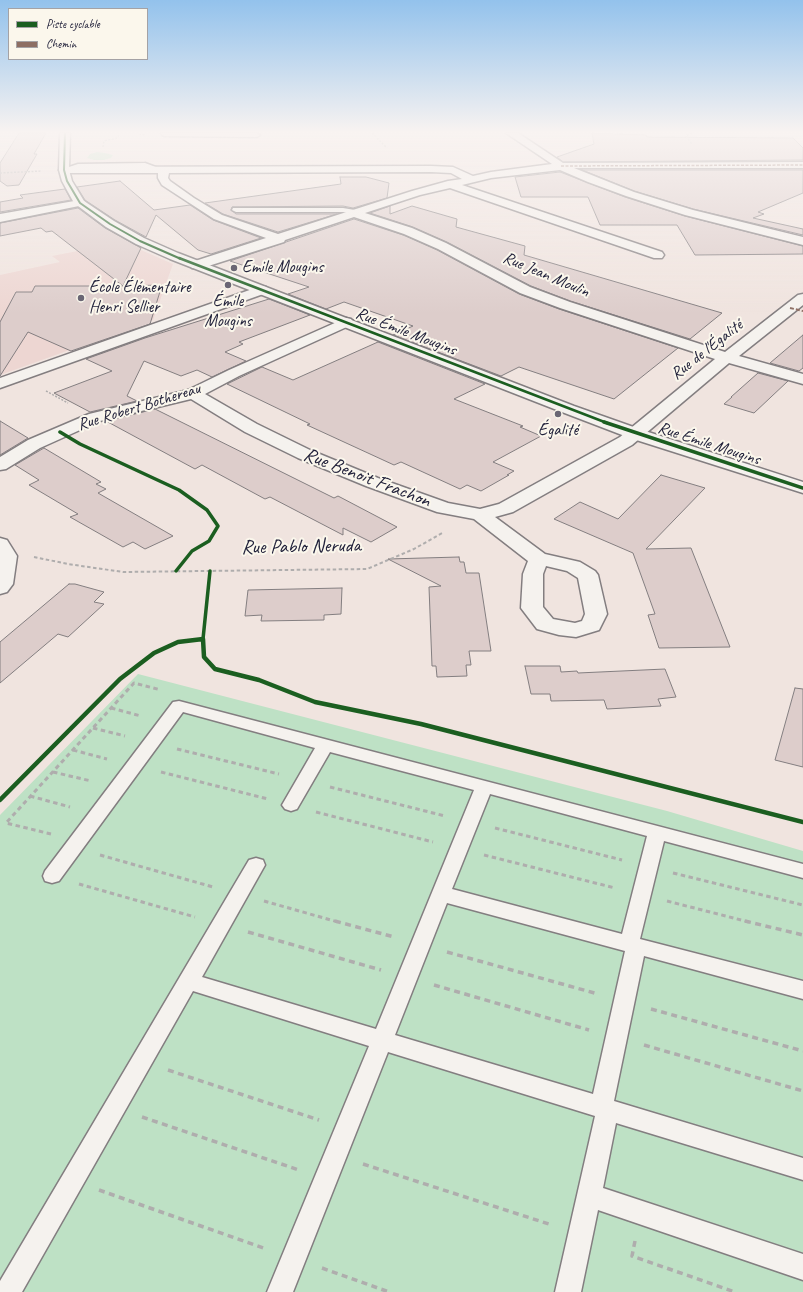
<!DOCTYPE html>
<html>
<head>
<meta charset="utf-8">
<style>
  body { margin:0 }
  #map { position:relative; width:803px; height:1292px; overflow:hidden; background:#f0e4df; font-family:Caveat,sans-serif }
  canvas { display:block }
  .legend { position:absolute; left:8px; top:8px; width:140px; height:52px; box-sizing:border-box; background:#fbf7ec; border:1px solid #a4a2a5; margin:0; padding:5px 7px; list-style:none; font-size:12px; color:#22223b }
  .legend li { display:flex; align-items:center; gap:8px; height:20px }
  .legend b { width:20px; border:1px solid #a4a2a5 }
</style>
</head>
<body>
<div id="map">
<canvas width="803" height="1292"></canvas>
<ul class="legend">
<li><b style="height:5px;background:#1b5e20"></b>Piste cyclable</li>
<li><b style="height:5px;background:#8d6e63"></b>Chemin</li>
</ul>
</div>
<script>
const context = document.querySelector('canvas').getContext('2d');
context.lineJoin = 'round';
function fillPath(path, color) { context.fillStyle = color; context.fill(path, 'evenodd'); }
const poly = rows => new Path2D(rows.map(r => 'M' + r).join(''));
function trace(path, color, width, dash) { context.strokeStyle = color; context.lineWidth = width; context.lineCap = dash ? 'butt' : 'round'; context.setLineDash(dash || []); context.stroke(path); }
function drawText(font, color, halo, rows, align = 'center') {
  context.font = font + ' Caveat,sans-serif'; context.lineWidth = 4; context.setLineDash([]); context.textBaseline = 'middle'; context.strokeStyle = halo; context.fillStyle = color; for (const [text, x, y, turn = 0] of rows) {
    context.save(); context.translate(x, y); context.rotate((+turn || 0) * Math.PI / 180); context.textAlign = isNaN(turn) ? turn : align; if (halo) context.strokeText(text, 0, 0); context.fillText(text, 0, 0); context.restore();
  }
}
fillPath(poly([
  [123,242,173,264,153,320,0,375,0,275,60,262,52,256]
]), '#edd6d2');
fillPath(poly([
  [97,152,105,153,113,155,111,158,104,160,94,160,87,158,90,154],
  [138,674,667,811,803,851,803,1292,0,1292,0,815]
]), '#bee1c5');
const building = poly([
  [19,133,46,133,34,154,37,154,19,185,7,186,0,181,0,163,19,133],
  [592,133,646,135,647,137,793,138,803,148,803,160,563,162,557,157,594,144,592,133],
  [582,170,803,170,803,193,758,212,764,214,753,218,803,229,803,235,693,209,634,191,582,170],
  [560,172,625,197,685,216,803,246,803,254,695,255,677,225,600,225,588,197,521,197,515,177,560,172],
  [340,177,366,177,389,183,387,198,353,208,343,206,232,207,231,210,236,214,337,214,278,232,223,214,205,203,341,184,340,177],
  [120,181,154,210,190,205,213,220,261,238,211,254,198,250,156,215,146,237,115,220,85,200,77,187,120,181],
  [65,189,71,200,0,212,0,202,23,198,20,195,65,189],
  [390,206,390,214,412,206,457,219,456,227,525,246,524,255,722,313,690,339,570,301,531,286,447,242,413,227,370,213,390,206],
  [78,208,105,228,141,248,123,286,162,285,150,324,71,351,28,332,0,376,0,322,16,292,32,292,35,286,123,286,52,231,46,232,41,228,0,236,0,223,78,208],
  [354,219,403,235,437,250,519,294,559,309,678,348,614,399,519,367,501,376,393,335,413,326,344,302,326,309,288,294,309,287,230,261,354,219],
  [269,299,310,315,239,342,243,344,225,352,246,361,212,377,197,370,181,376,144,361,127,396,137,401,90,412,54,393,112,371,86,359,145,338,269,299],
  [803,335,803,368,799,371,770,363,803,335],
  [378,342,485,384,454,399,523,426,520,427,541,436,493,462,514,471,507,475,509,475,481,491,467,485,460,489,401,462,394,465,307,425,310,424,227,384,262,367,293,380,378,342],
  [758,373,788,381,754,413,724,404,732,397,731,397,758,373],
  [155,409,334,498,338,496,397,527,371,542,343,528,343,535,270,497,265,499,202,465,195,469,106,421,155,409],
  [0,421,28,438,0,455,0,421],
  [44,448,101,482,96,484,106,489,98,493,173,536,145,549,133,542,123,547,70,517,78,514,29,485,39,480,15,465,44,448],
  [661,475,705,488,646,549,691,548,730,647,659,648,648,615,655,614,633,553,554,519,580,502,618,519,661,475],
  [459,557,460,562,464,562,466,573,479,573,491,651,469,651,471,665,466,665,467,676,437,677,436,666,432,666,429,587,441,586,388,559,459,557],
  [69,584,75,584,104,592,94,602,104,604,68,637,58,634,0,683,0,642,69,584],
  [342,588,341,614,324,615,324,620,261,621,262,615,245,616,248,590,342,588],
  [525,666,560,666,561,672,577,671,578,673,665,669,676,697,658,699,661,706,607,709,604,700,551,701,550,694,531,694,525,666],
  [795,688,803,689,803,767,775,760,795,688]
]);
fillPath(building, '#ddcdcb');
trace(building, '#837e80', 1);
const lane = poly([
  [161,133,257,133,260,135,257,137,164,136,162,135,161,133],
  [145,163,161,169,157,171,144,167,78,168,64,172,60,170,78,164,145,163],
  [233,208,343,208,361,211,362,213,358,215,343,212,236,212,232,210,233,208],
  [179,701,803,864,803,878,664,841,640,939,803,981,803,999,644,956,614,1101,803,1158,803,1180,616,1123,603,1188,803,1254,803,1280,598,1210,581,1292,555,1292,595,1116,388,1052,293,1292,267,1292,369,1046,193,991,22,1292,0,1292,0,1281,249,860,256,858,263,860,265,865,202,977,376,1029,474,790,330,752,297,809,291,811,285,809,282,805,315,748,183,712,59,881,52,883,45,881,43,876,45,871,173,702,179,701],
  [490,794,647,836,622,934,452,889,490,794],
  [447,903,625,951,593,1094,395,1035,447,903]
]);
const street = poly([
  [506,133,518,133,563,163,803,162,803,168,574,168,634,192,693,210,803,237,803,245,685,215,626,196,588,182,560,170,491,178,462,185,662,252,664,255,662,258,654,258,450,188,420,195,365,213,412,228,446,243,530,287,570,302,725,352,798,295,803,294,803,305,739,356,803,374,803,384,729,363,632,445,513,512,495,517,545,554,580,562,595,571,598,575,607,614,599,630,576,637,559,635,537,629,521,608,523,574,528,561,474,519,437,512,366,486,298,458,245,432,191,399,100,421,40,448,6,469,0,470,0,457,28,440,89,414,188,390,229,370,346,318,351,319,353,322,351,325,239,376,205,394,257,424,310,450,378,478,448,503,480,509,499,504,620,437,715,359,560,308,520,293,438,249,404,234,354,217,285,240,284,242,202,268,192,268,191,265,192,262,266,238,214,219,162,185,158,178,158,173,64,173,59,170,64,167,431,166,453,167,473,176,491,172,552,164,506,133],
  [431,172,451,173,462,179,448,181,412,191,278,234,222,215,194,198,170,181,168,178,169,173,431,172],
  [546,566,567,571,578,578,585,614,582,621,575,623,553,619,543,607,543,574,546,566],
  [80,200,84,201,86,203,84,205,0,222,0,214,80,200],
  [261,286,266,287,268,290,266,293,0,388,0,378,261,286],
  [0,538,7,540,17,556,13,584,7,592,0,594,0,538]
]);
const secondary = poly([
  [60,133,70,133,69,170,72,181,84,201,114,221,144,238,178,253,574,406,642,430,803,482,803,493,630,438,562,412,170,259,136,244,106,227,74,203,62,181,59,170,60,133]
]);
trace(lane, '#837e80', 3);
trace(street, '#837e80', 3);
trace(secondary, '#837e80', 3);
trace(poly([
  [372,133,387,148],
  [692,133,686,136,692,144],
  [139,134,145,135],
  [103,147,104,141,118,138,119,134],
  [0,173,42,171],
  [46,391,68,403]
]), '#afadad', 1.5, [2, 1.5]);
trace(poly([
  [34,557,68,564,123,572,367,569,414,549,444,532]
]), '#afadad', 2, [3.5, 2.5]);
trace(poly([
  [111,708,141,716],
  [93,728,125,736],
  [177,749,279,774],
  [73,750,107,759],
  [53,772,91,781],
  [161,772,268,799],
  [330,787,445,816],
  [30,796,70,807],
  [316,812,433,842],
  [495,828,622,860],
  [51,834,6,823,134,683,161,690],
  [100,855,213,887],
  [484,855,615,888],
  [673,873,803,905],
  [79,884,195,917],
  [264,901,338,922],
  [667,901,749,922]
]), '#afadad', 3, [4.5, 3.5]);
trace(poly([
  [335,921,394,937],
  [745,921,803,935],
  [248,932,381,970],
  [447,952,598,994],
  [434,985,589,1030],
  [651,1009,803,1051],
  [644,1045,803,1091],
  [168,1070,319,1120],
  [142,1117,299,1170],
  [363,1164,552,1225],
  [99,1190,266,1249],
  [635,1241,632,1256,735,1292],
  [322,1268,389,1292]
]), '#afadad', 3.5, [6, 4.5]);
fillPath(lane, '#f5f2ee');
fillPath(street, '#f5f2ee');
fillPath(secondary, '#f5f2ee');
trace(poly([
  [561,166,803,165]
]), '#8d6e63', 1.5, [3, 1.5]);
trace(poly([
  [790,308,803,311]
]), '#8d6e63', 2, [4, 2]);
trace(poly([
  [65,133,64,170,67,181,80,203,110,224,140,241,181,259]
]), '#1b5e20', 2);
trace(poly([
  [179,258,607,423]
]), '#1b5e20', 2.5);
trace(poly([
  [604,422,803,488],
  [60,432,80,444,179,490,207,510,218,526,209,541,192,551,176,571],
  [203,639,210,571]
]), '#1b5e20', 3.5);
trace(poly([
  [0,800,120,679,154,653,178,642,203,639,204,657,215,669,259,680,315,702,421,724,803,822]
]), '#1b5e20', 4.5);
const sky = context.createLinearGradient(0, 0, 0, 314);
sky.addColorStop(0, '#93c2ec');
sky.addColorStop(0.42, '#f8f3f1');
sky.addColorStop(1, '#f8f3f100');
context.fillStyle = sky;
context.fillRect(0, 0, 803, 314);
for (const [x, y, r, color] of [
  [234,268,4,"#6a6674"],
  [228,285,4,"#6a6674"],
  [81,298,4,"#6a6674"],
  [558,414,4,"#6a6674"]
]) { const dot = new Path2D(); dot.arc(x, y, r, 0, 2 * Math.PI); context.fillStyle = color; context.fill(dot); trace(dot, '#fbf7ec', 1.5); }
drawText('17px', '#22223b', '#fbf7ec', [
  ["Emile Mougins",242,268],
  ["École Élémentaire",89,288],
  ["Henri Sellier",89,308],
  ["Émile",228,302,"center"],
  ["Mougins",228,322,"center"],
  ["Égalité",558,431,"center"]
], 'left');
drawText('17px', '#22223b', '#fbf7ec', [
  ["Rue Jean Moulin",546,275,23],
  ["Rue Émile Mougins",406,332,21],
  ["Rue de l'Égalité",707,350,-38],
  ["Rue Robert Bothereau",139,407,-17],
  ["Rue Émile Mougins",709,444,18]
]);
drawText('20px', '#22223b', '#fbf7ec', [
  ["Rue Benoit Frachon",367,478,21],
  ["Rue Pablo Neruda",301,547,-1]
]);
</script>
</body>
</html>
